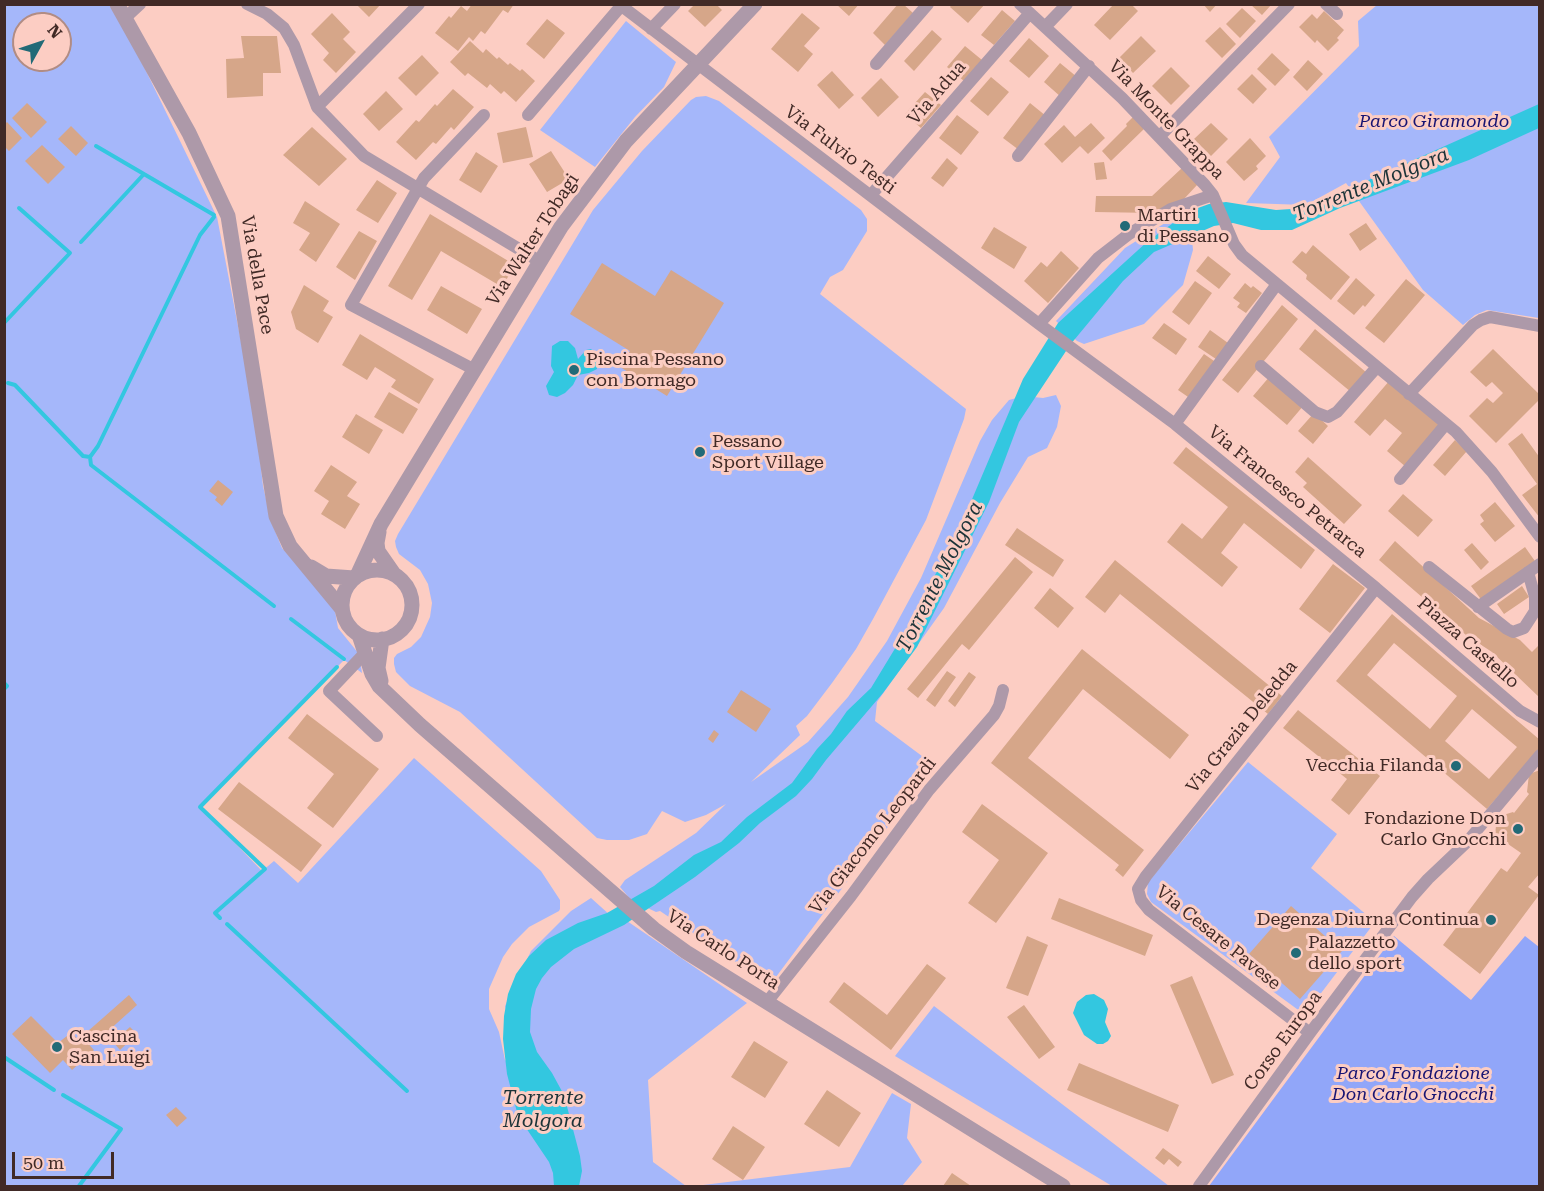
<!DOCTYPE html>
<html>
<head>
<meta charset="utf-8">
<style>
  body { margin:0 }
  #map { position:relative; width:1544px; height:1191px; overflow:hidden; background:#fccdc3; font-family:"Roboto Serif",serif }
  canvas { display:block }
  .frame { position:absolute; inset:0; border:6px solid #412a26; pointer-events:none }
  .north { position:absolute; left:12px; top:12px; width:60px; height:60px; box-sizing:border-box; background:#fccdc3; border:2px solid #b18c84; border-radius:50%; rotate:50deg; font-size:16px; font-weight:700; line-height:24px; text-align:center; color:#412a26 }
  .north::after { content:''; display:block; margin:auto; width:21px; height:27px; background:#226a77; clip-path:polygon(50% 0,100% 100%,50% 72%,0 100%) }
  .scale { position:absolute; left:12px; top:1152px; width:102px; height:27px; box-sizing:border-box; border:3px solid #412a26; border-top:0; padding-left:8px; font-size:18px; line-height:21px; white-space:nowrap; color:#412a26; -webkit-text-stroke:4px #fccdc3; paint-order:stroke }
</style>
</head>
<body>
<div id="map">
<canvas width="1544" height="1191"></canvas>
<div class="frame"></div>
<div class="north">N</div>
<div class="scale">50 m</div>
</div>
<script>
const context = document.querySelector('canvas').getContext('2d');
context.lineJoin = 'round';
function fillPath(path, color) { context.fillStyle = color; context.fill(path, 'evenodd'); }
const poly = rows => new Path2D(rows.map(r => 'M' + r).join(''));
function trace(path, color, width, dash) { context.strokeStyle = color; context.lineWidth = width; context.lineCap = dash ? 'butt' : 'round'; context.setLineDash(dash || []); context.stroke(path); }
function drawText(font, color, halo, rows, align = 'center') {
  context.font = font + ' "Roboto Serif",serif'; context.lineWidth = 6; context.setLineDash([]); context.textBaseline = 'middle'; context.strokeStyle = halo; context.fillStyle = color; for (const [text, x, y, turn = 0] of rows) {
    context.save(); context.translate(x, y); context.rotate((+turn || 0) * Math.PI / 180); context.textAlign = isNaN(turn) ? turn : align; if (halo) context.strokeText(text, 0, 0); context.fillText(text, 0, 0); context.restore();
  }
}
fillPath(poly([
  [5,5,111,5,129,36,217,217,255,414,263,486,271,521,282,548,334,605,338,628,359,654,362,673,344,660,200,807,262,871,274,861,298,883,414,758,541,871,560,900,560,909,559,911,529,927,512,944,503,957,489,989,489,1009,499,1032,505,1060,522,1074,505,1006,531,951,571,911,591,898,620,924,627,921,747,1003,648,1080,653,1162,686,1186,5,1186],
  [24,24,60,24,60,60,24,60],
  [1377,5,1539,5,1539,318,1487,310,1475,315,1463,325,1423,290,1346,183,1306,205,1246,203,1280,157,1269,137,1359,46,1358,21],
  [626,21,676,62,664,87,635,117,595,167,540,130],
  [706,96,719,101,861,210,867,219,867,231,843,270,830,277,820,294,966,409,964,419,926,520,873,619,856,649,832,683,807,716,796,726,800,735,751,782,808,742,848,697,887,641,921,578,980,441,992,420,1009,400,1024,396,1043,398,1056,395,1061,406,1057,427,1047,448,1028,457,1000,503,944,608,877,702,875,721,934,765,770,985,660,911,656,912,631,900,620,887,625,880,696,833,726,804,706,815,685,822,662,811,647,834,629,840,607,840,597,838,460,712,410,686,396,672,394,664,394,658,397,654,411,647,421,637,430,617,432,603,428,584,420,570,399,554,396,547,395,541,398,534,593,210,642,151,691,100,696,97],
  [1173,218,1190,218,1193,250,1183,285,1144,324,1084,344,1077,341,1056,321,1125,248],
  [1248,762,1337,834,1311,868,1375,922,1306,1013,1301,1012,1151,902,1147,894,1148,882],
  [934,1006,1169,1186,1112,1186,895,1056],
  [892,1093,911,1104,907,1138,922,1162,902,1186,695,1186,850,1167]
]), '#a5b7fa');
fillPath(poly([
  [1394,936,1471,1000,1525,936,1539,947,1539,1186,1209,1186]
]), '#91a6f9');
fillPath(poly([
  [1539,104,1539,128,1469,160,1340,208,1292,230,1261,230,1233,223,1214,226,1154,252,1123,281,1070,345,1019,422,989,502,917,647,883,693,826,760,812,779,796,796,760,823,739,843,695,877,624,925,574,949,551,967,542,978,536,989,531,1009,530,1032,537,1052,552,1073,564,1095,580,1156,582,1171,579,1186,554,1186,553,1173,549,1162,518,1116,507,1074,503,1039,504,1016,508,994,516,974,529,956,546,940,578,923,607,913,654,886,694,855,721,842,747,817,792,783,817,749,831,734,847,711,871,688,902,637,959,530,1023,379,1058,323,1148,241,1176,221,1198,208,1209,204,1226,202,1276,210,1306,208],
  [560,341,568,341,575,348,578,359,586,350,591,349,598,357,597,369,589,373,578,375,573,385,565,393,557,397,549,395,546,386,554,372,551,366,552,346],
  [1094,994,1104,1000,1108,1009,1105,1022,1111,1036,1108,1041,1103,1044,1097,1044,1084,1035,1073,1013,1077,1002,1086,995]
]), '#33c7e0');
trace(poly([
  [96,146,214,215],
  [214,217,200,235,98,446,90,457,91,465,274,606],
  [81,242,144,174],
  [4,323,70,253,19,208],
  [8,383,15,385,83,456,90,457],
  [291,619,344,659],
  [4,683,7,686,4,689],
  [220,918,215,913,265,869,200,807,337,667],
  [227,924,407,1091],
  [4,1057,54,1090],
  [63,1095,121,1129,79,1186]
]), '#33c7e0', 4);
fillPath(poly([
  [356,4,381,4,369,17],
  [472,4,514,4,508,13,503,10,485,34,481,31,473,41,469,37,458,51,435,33,449,16,451,18,461,6,467,11],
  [695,4,716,4,722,10,705,27,688,11],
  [836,4,859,4,849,16],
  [898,4,903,4,913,13,885,45,873,33],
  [952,4,985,4,968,23,950,7],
  [1114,4,1131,4,1138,11,1110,40,1094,25],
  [1203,4,1217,4,1210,12],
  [1250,4,1272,4,1262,15],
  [1242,8,1256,21,1240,38,1226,24],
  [1002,10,1015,21,994,45,981,35],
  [1324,11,1344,30,1337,38,1339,40,1328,51,1317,40,1315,43,1299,27,1312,14,1317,19],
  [332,13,350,32,343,39,356,52,336,73,323,60,329,53,311,34],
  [802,13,820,28,804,46,813,54,798,72,771,49],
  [547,19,565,33,544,59,526,44],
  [1220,27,1236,44,1222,58,1205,41],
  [932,30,942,39,914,71,904,61],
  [241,36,277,36,281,73,263,73,263,96,227,98,226,59,244,58],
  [1141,36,1156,51,1133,73,1119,58],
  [1029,38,1049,56,1029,78,1009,61],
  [470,41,483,53,486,49,497,59,499,57,508,65,510,63,520,71,522,69,535,81,516,102,504,91,501,94,490,84,487,88,468,73,465,76,450,62],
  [965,46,982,60,964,81,947,67],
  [1272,53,1290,70,1275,86,1257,69],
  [422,55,439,73,416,96,398,78],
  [1308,60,1323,74,1307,91,1293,77],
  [1060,63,1077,77,1061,97,1044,82],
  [1171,67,1190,86,1171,105,1152,86],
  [832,71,854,95,839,109,817,85],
  [1252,74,1267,89,1253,104,1237,89],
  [991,77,1009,92,988,116,970,101],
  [881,78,899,97,878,117,861,98],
  [453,89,474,107,454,130,451,127,436,144,433,142,416,160,396,142,416,120,419,122,435,104,437,106],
  [386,91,403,109,379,131,363,114],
  [925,92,941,105,921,128,905,114],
  [27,103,47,122,31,138,12,118],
  [1030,103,1046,116,1019,150,1003,138],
  [957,115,979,132,961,155,939,138],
  [1134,116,1145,128,1111,161,1102,151,1127,126,1126,124],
  [7,122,22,138,9,151,4,146,4,125],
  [1091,123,1105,138,1088,154,1080,146,1062,163,1044,144,1064,125,1075,137],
  [1211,123,1228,139,1211,156,1194,139],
  [71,126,88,143,76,156,58,139],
  [312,127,347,159,319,186,283,155],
  [526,127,533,157,503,163,497,133],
  [1250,138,1266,156,1256,166,1258,169,1244,181,1226,162],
  [42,145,65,167,48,184,25,161],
  [551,151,569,179,547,192,529,164],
  [476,152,498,166,481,193,459,180],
  [947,158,958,168,943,187,931,178],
  [1104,162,1107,179,1096,180,1094,163],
  [1182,168,1198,184,1183,200,1154,213,1095,212,1096,196,1152,196],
  [377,180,397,193,378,223,356,210],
  [305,201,340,224,316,262,299,250,310,233,293,223],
  [430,214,515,265,502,287,441,251,412,300,388,286],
  [1366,223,1377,239,1360,251,1349,234],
  [994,227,1027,247,1014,269,981,248],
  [359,231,377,241,355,280,336,267],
  [1313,245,1350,277,1331,300,1306,279,1307,275,1292,262,1302,251,1306,254],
  [1061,251,1079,268,1048,303,1024,281,1041,262,1047,267],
  [1208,256,1231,274,1219,289,1196,271],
  [602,263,655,296,671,270,724,303,667,396,620,367,630,351,570,314],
  [1356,278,1375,295,1365,307,1363,305,1354,315,1337,301],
  [1406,279,1425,295,1384,343,1365,328],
  [1195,281,1212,293,1189,325,1172,312],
  [1245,283,1251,288,1253,286,1262,293,1246,313,1237,307,1240,303,1233,298],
  [304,285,329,301,323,311,333,317,318,343,296,329,291,312],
  [441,286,482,309,467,334,427,310],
  [1282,305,1298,319,1238,393,1222,380],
  [1164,323,1187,339,1176,355,1152,338],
  [1315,329,1367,373,1351,392,1299,349],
  [1210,330,1228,343,1216,359,1198,347],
  [360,334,434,379,419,404,391,387,396,380,375,367,367,380,342,365],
  [1493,349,1540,395,1540,399,1496,443,1469,416,1487,398,1493,403,1503,393,1492,382,1486,387,1470,372],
  [1204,354,1217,363,1191,399,1178,390],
  [1270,376,1304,405,1287,425,1253,396],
  [1390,380,1441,425,1406,467,1387,451,1402,433,1385,419,1370,436,1354,422],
  [389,392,418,409,403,434,374,417],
  [1314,413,1328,426,1313,444,1298,431],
  [356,414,383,430,369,454,342,437],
  [1522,433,1540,458,1540,518,1522,495,1537,484,1508,444],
  [1455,440,1467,451,1445,476,1433,465],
  [1186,447,1315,550,1301,569,1244,523,1221,553,1238,567,1222,587,1167,542,1182,523,1202,539,1228,507,1173,463],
  [1308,457,1362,505,1344,524,1303,487,1307,483,1295,472],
  [331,465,357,482,347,496,360,504,345,529,321,514,329,501,314,491],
  [218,480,233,492,222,506,215,500,217,497,209,491],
  [1403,494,1433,520,1418,537,1388,511],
  [1495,502,1515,526,1495,542,1480,524,1484,521,1480,515],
  [1017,528,1064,560,1053,577,1005,545],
  [1395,541,1479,618,1520,640,1532,652,1540,644,1540,698,1492,652,1466,635,1379,560],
  [1472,543,1489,562,1481,570,1464,550],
  [1525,547,1537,564,1483,602,1471,586],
  [1015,557,1033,572,969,650,962,644,918,698,907,689],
  [1115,560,1282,696,1268,714,1120,594,1105,613,1085,597],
  [1333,564,1365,588,1330,633,1299,609],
  [1522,586,1529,597,1504,614,1497,604],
  [1050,588,1074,608,1058,628,1034,608],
  [1392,614,1540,740,1540,748,1487,809,1336,681],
  [1394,643,1457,696,1430,729,1367,675],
  [1472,709,1517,747,1489,779,1445,741],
  [1082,649,1189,735,1170,759,1083,689,1028,758,1144,850,1123,877,1115,870,1119,865,991,763],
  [947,671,956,677,935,707,926,700],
  [969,672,976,677,955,707,948,701],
  [741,690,771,709,756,732,727,712],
  [1298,710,1380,776,1349,815,1331,800,1347,779,1283,728],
  [307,714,379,769,333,828,307,808,334,774,288,738],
  [714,730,719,734,713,743,708,739],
  [1540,770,1540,873,1528,887,1539,895,1480,974,1443,945,1501,868,1507,872,1521,853,1495,835,1497,817,1513,812,1514,813,1529,794,1527,792,1529,774],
  [239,782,322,845,301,872,218,809],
  [982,804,1048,853,996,923,968,903,999,860,962,832],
  [1059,898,1153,935,1145,956,1051,919],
  [1291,906,1342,951,1300,999,1249,954],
  [1027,936,1048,945,1028,996,1006,988],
  [927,964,946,978,891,1050,829,1002,844,982,887,1015],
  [1192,976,1234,1075,1212,1084,1170,985],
  [129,995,137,1005,96,1042,87,1032],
  [1024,1005,1055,1047,1039,1059,1007,1017],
  [31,1016,58,1043,72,1032,80,1043,84,1039,94,1050,72,1070,63,1060,50,1073,12,1034],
  [130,1027,137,1034,120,1050,113,1042],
  [754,1041,788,1062,765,1098,731,1077],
  [1079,1063,1179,1105,1168,1132,1067,1090],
  [827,1090,861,1113,839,1147,804,1124],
  [176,1107,187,1118,177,1127,166,1115],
  [733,1126,765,1147,743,1180,712,1159],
  [1163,1148,1182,1162,1178,1167,1169,1159,1164,1165,1155,1158],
  [952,1173,971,1186,943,1186]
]), '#d6a689');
trace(poly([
  [247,4,267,14,284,28,294,45,317,107,364,156,539,261],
  [619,4,1039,324,1175,424,1376,588,1520,711,1540,722],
  [1020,4,1122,98,1205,185,1213,195,1234,244,1242,255,1456,432,1492,472,1540,537],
  [1326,4,1337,14],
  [125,18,140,4],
  [1045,27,1067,4],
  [651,29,675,4],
  [876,64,928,4],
  [317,107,419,4],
  [528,115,621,6],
  [1159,137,1289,4],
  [1018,156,1089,66],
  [871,195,1030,13],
  [1039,324,1098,258,1129,234,1171,209,1213,195],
  [1261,366,1315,412,1328,417,1337,412,1377,367],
  [475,370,351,305,424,178,484,115],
  [1409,394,1473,325,1481,320,1490,317,1540,326],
  [1175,424,1277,284],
  [1400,479,1446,424],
  [1429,567,1507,629,1513,632,1524,628,1535,611,1535,597,1528,572],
  [1478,607,1540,564],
  [365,653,329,691,377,736],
  [767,1002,851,896,929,790,994,715,999,706,1003,690],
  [1310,1033,1149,910,1141,900,1138,889,1146,876,1376,588],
  [1199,1186,1310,1033,1412,897,1428,879,1467,842,1540,755]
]), '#ad99a9', 12);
trace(poly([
  [117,4,189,133,228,216,276,516,290,546,342,609],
  [379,532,377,543,378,551,394,574],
  [311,567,326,576,354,578],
  '342 605a35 35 0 1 1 70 0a35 35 0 1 1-70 0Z',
  [357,576,381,524,561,227,626,141,755,4],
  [359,635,372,674,379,686,420,725,654,929,686,952,1063,1186],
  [381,681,378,668,382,639]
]), '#ad99a9', 15);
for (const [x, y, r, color] of [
  [1125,226,6,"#226a77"],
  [574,370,6,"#226a77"],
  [700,452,6,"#226a77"],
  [1456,766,6,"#226a77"],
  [1518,829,6,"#226a77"],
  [1491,920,6,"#226a77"],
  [1296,953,6,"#226a77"],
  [57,1047,6,"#226a77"]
]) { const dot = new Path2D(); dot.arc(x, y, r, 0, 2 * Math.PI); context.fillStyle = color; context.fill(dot); trace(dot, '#fccdc3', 2); }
drawText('18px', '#412a26', '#fccdc3', [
  ["Via Adua",937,93,-49],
  ["Via Monte Grappa",1166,120,46],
  ["Via Fulvio Testi",840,150,37],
  ["Via Walter Tobagi",533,240,-57],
  ["Via della Pace",257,275,80],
  ["Via Francesco Petrarca",1287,492,39],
  ["Piazza Castello",1468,643,41],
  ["Via Grazia Deledda",1242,727,-51],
  ["Via Giacomo Leopardi",873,836,-52],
  ["Via Cesare Pavese",1218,938,39],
  ["Via Carlo Porta",723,950,33],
  ["Corso Europa",1283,1041,-54]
]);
drawText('italic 18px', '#171372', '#fccdc3', [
  ["Parco Giramondo",1434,122],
  ["Parco Fondazione",1413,1074],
  ["Don Carlo Gnocchi",1413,1095]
]);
drawText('18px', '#412a26', '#fccdc3', [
  ["Martiri",1137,216],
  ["di Pessano",1137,237],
  ["Piscina Pessano",586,360],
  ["con Bornago",586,381],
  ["Pessano",712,442],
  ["Sport Village",712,463],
  ["Vecchia Filanda",1444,766,"right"],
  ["Fondazione Don",1506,819,"right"],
  ["Carlo Gnocchi",1506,840,"right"],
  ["Degenza Diurna Continua",1479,920,"right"],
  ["Palazzetto",1308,943],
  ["dello sport",1308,964],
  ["Cascina",69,1037],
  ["San Luigi",69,1058]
], 'left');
drawText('italic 20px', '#1c3338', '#fccdc3', [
  ["Torrente Molgora",1371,185,-22],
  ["Torrente Molgora",940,577,-63],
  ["Torrente",543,1098],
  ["Molgora",543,1121]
]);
</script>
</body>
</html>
